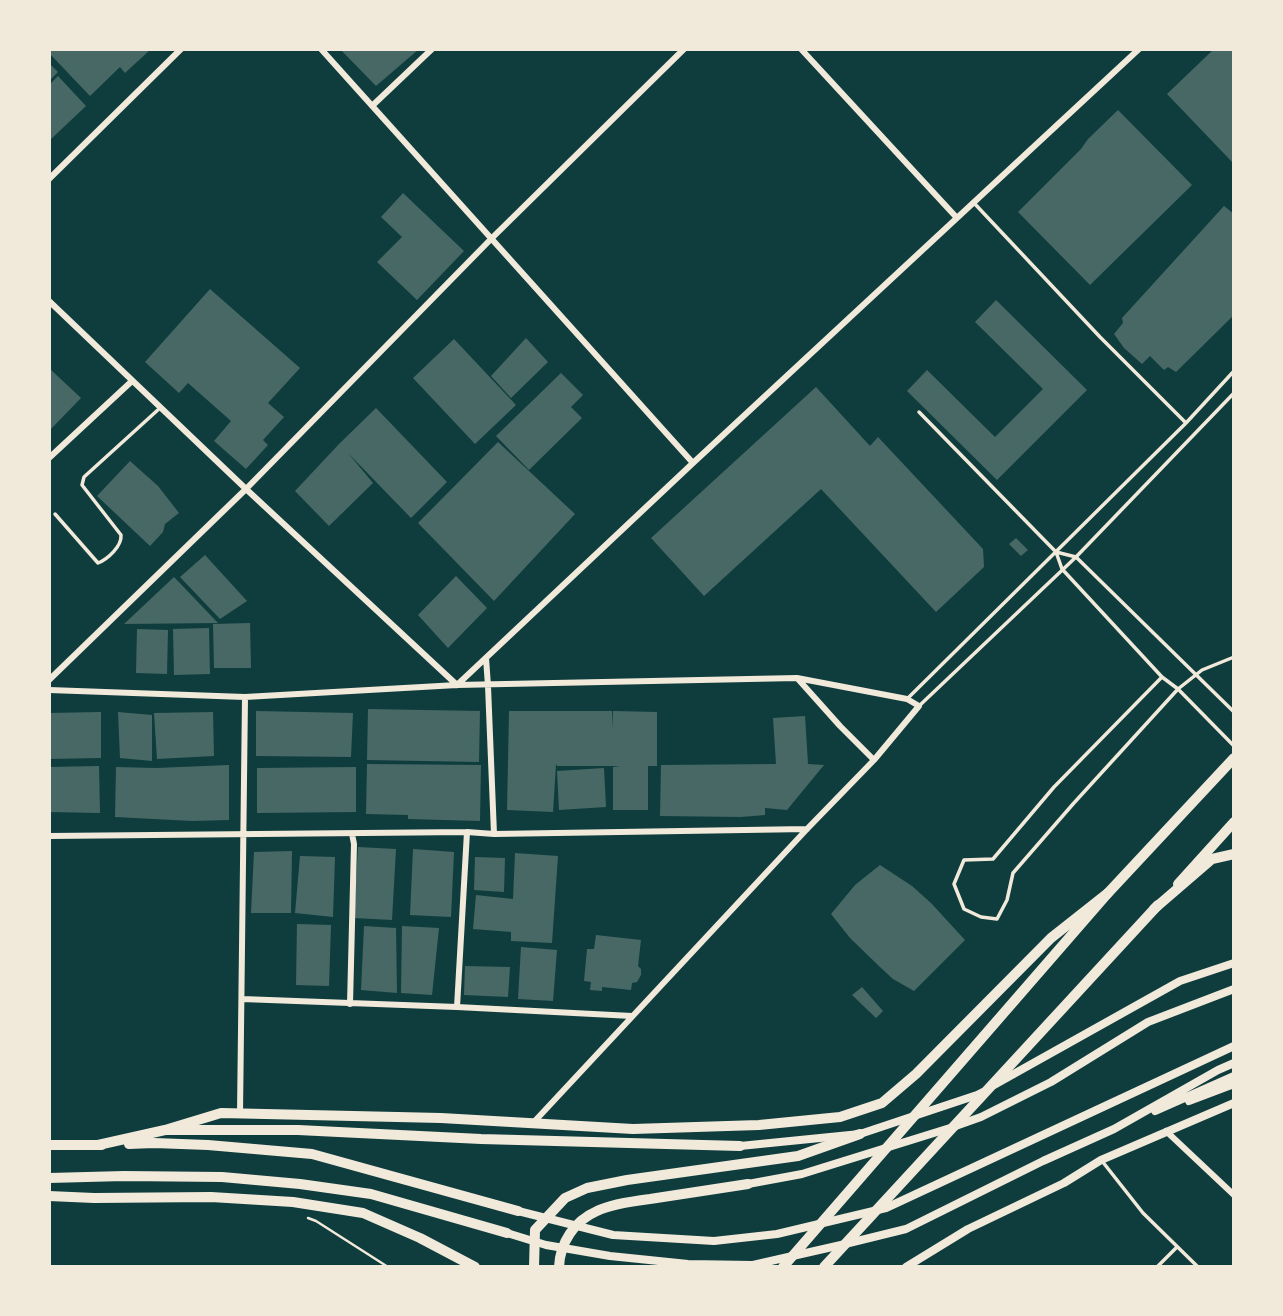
<!DOCTYPE html>
<html>
<head>
<meta charset="utf-8">
<style>
  body { margin:0 }
  #map { position:relative; width:1283px; height:1316px; overflow:hidden; background:#0f3d3e; font-family:"Roboto Condensed",sans-serif }
  canvas { display:block }
  .frame { position:absolute; inset:0; border:51px solid #f1e9da; pointer-events:none }
</style>
</head>
<body>
<div id="map">
<canvas width="1283" height="1316"></canvas>
<div class="frame"></div>
</div>
<script>
const c = document.querySelector('canvas').getContext('2d');
c.lineJoin = 'round';
function fillPath(path, color) { c.fillStyle = color; c.fill(path, 'evenodd'); }
function trace(path, color, width, dash) { c.strokeStyle = color; c.lineWidth = width; c.lineCap = dash ? 'butt' : 'round'; c.setLineDash(dash || []); c.stroke(path); }
fillPath(new Path2D(`
  M49 49H151L125 73 120 67 90 96 49 53Z
  M340 49H419L376 86Z
  M1214 49H1234V164L1167 94Z
  M49 63 58 72 49 81Z
  M58 76 86 106 49 141V85Z
  M1118 110 1192 185 1090 285 1018 212 1081 149 1088 139Z
  M403 193 464 251 417 300 377 262 402 237 381 217Z
  M1224 206 1234 214V315L1176 372 1168 367 1164 370 1150 356 1142 364 1124 348 1114 334 1123 323 1122 318Z
  M210 289 300 368 268 403 284 417 263 440 268 445 246 469 214 441 231 421 188 383 179 393 145 362Z
  M996 300 1087 390 997 480 907 391 927 370 995 437 1043 389 975 322Z
  M526 338 548 362 511 398 491 376Z
  M454 339 516 405 475 444 413 378Z
  M49 368 81 398 49 431Z
  M561 373 583 395 571 407 582 418 529 470 496 436Z
  M816 387 870 446 878 437 983 549 984 567 936 612 821 489 704 596 651 538Z
  M376 408 447 482 411 518 348 453 373 483 329 526 295 491 339 444Z
  M498 442 575 514 494 601 418 523Z
  M130 461 158 486 179 513 165 524 163 532 150 546 97 496Z
  M1016 538 1028 550 1021 556 1009 544Z
  M205 555 247 601 220 619 180 577Z
  M456 576 487 608 448 648 418 615Z
  M174 577 218 623 124 624Z
  M250 623 251 668H214L213 624Z
  M209 628 210 674 174 675 173 629Z
  M137 629 168 630 167 674 136 673Z
  M368 709 480 711 479 762 367 760Z
  M256 711 353 713 351 757 256 756Z
  M509 711H612V729L613 711 657 712V766H648V810H613V767L621 766H557L556 764 553 812 507 810Z
  M101 712V758L49 759V713Z
  M118 712 152 715V761L120 758Z
  M213 712 214 756 157 759 154 713Z
  M805 716 808 764 824 765 787 810 765 808V815L741 817 660 816 661 765 776 764 773 718Z
  M367 764 481 765 480 821 408 819V815L366 814Z
  M229 765V820L192 821 115 817 116 767 156 768Z
  M99 766 100 813 49 812V767Z
  M356 767V812L257 813V768Z
  M604 768 606 807 559 810 557 771Z
  M358 847 396 849 392 920 354 918Z
  M413 849 454 852 451 917 410 915Z
  M292 851 291 913H251L254 852Z
  M515 853 558 856 552 943 511 941V932L473 929 476 895 513 899Z
  M300 856 335 857 333 917 295 913Z
  M475 857 505 858 504 892 474 890Z
  M880 865 912 886 931 903 965 940 914 991 893 979 880 967 850 938 831 914 855 885Z
  M297 924 331 925 329 986 296 985Z
  M364 926 396 928 397 993 361 990Z
  M402 926 439 928 432 995 401 993Z
  M596 935 641 940 638 966 641 969V975L637 982 632 983 631 990 602 987V991L590 990 591 982 584 981 587 949H594Z
  M521 947 557 950 553 1001 518 999Z
  M465 966 510 967 508 997 464 995Z
  M862 987 883 1011 876 1018 852 995Z`), '#486865');
trace(new Path2D(`
  M308 1218 316 1221 388 1267`), '#f1e9da', 2.5);
trace(new Path2D(`
  M974 203 1100 337 1186 423
  M919 412 1056 552 1062 569 1162 677 1178 689 1234 746
  M55 514 98 563C108 559 122 546 121 535L82 485 84 477 160 408
  M1056 552 1076 557 1234 712
  M1162 677 1054 787 993 859 964 860 954 884 964 909 981 917 997 919 1007 900 1013 873 1073 804 1178 689 1202 670 1234 657
  M907 699 1186 423 1234 371
  M919 706 1076 557 1234 393
  M1102 1161 1143 1213 1198 1267
  M1157 1267 1177 1247`), '#f1e9da', 3.5);
trace(new Path2D(`
  M321 49 693 463
  M801 49 957 218
  M372 106 432 49
  M49 179 181 49
  M49 301 246 489 457 685 693 463 1139 49
  M49 458 132 381
  M486 658 488 686 494 834
  M798 679 840 726 874 760
  M49 680 246 489 491 239 684 49
  M49 690 245 697 457 685 797 678 907 699 919 706 874 760 807 829 533 1123
  M49 836 467 832 494 834 807 829
  M242 999 457 1007 632 1016
  M350 1004 354 844 352 834
  M457 1007 467 832
  M240 1113 245 697
  M1166 1131 1234 1195`), '#f1e9da', 6);
trace(new Path2D(`
  M994 1085 1180 981 1234 963
  M1189 1101 1234 1084
  M1155 1111 1234 1076
  M740 1146 860 1134 977 1095 983 1092
  M748 1184 802 1174 950 1128 981 1117 1051 1082 1148 1022 1234 989
  M518 1211 613 1235 714 1241 777 1234 886 1208 1234 1046
  M507 1233 546 1245 610 1256 688 1264 753 1265 841 1245 906 1229 1043 1161 1114 1129 1218 1070 1234 1063
  M906 1267 968 1229 1064 1183 1101 1160 1234 1103`), '#f1e9da', 8);
trace(new Path2D(`
  M1178 884 1234 822
  M783 1267 1108 893 1234 758
  M824 1267 1158 905`), '#f1e9da', 10);
trace(new Path2D(`
  M1154 909 1212 859 1234 854
  M165 1130 221 1113 441 1118 633 1129 759 1125 840 1117 882 1103 916 1074 1051 938 1108 893
  M129 1144 154 1143 208 1145 312 1154 518 1211
  M49 1145H102
  M98 1145 165 1130H298L481 1139 740 1146
  M49 1178 124 1176 222 1177 300 1184 371 1194 507 1233
  M49 1196 94 1198 211 1197 293 1202 363 1213 420 1238 475 1267
  M534 1267 535 1230 565 1198 587 1188 627 1180 798 1156 860 1134
  M559 1267C560 1243 574 1221 597 1211 611 1204 634 1201 650 1199 683 1194 716 1189 748 1184`), '#f1e9da', 10);
</script>
</body>
</html>
